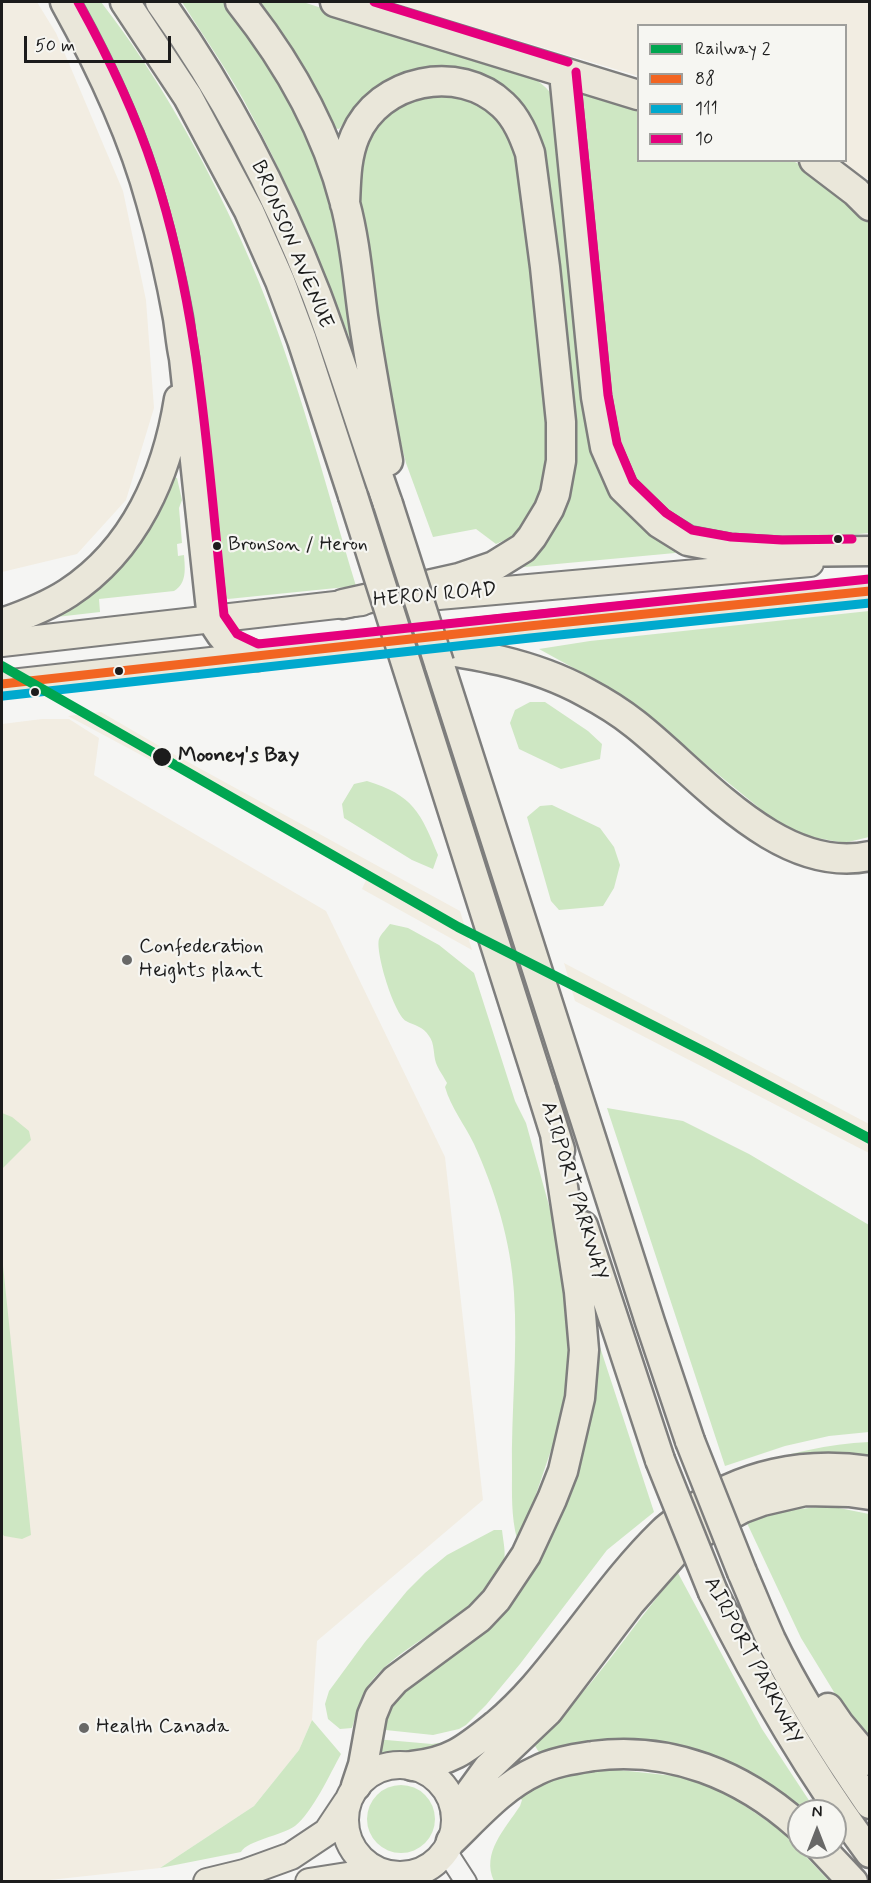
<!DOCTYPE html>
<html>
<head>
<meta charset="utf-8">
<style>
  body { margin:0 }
  #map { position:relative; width:871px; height:1883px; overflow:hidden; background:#f5f5f3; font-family:Mynerve,sans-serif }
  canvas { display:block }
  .frame { position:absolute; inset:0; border:3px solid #1c1c1c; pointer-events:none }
  .legend { position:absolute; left:637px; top:24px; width:210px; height:138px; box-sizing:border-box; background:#f6f6f2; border:2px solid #9f9f9c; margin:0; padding:8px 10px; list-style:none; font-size:18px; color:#1c1c1c }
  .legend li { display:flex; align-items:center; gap:12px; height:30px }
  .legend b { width:30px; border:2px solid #9f9f9c }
  .north { position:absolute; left:787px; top:1799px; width:60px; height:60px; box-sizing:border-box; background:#f6f6f2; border:2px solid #9f9f9c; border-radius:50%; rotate:0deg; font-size:16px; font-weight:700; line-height:24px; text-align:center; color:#1c1c1c }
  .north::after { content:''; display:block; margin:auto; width:21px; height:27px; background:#686867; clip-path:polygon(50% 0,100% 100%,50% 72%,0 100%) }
  .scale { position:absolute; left:24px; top:36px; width:147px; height:27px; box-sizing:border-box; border:3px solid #1c1c1c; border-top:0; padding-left:8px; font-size:18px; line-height:21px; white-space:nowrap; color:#1c1c1c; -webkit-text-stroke:4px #f6f6f2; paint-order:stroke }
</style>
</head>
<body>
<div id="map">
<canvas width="871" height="1883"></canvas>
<div class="frame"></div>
<ul class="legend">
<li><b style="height:8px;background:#00a651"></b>Railway 2</li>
<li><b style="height:8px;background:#f26522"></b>88</li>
<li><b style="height:8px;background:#00a9ce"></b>111</li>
<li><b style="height:8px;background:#e5007d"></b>10</li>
</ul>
<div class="north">N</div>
<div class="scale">50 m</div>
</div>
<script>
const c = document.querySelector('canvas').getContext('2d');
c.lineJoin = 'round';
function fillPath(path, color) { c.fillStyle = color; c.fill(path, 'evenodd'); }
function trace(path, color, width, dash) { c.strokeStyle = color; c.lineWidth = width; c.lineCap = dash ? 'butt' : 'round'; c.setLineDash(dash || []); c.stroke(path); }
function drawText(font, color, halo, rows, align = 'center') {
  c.font = font + ' Mynerve,sans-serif'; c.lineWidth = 4.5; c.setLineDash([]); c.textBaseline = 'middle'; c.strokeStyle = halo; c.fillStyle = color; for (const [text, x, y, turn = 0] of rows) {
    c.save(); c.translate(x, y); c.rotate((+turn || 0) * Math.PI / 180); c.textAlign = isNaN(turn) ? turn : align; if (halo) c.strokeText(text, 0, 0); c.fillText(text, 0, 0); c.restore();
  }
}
fillPath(new Path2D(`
  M2 2H37L56 33 123 191 146 300 154 408 126 500 77 554 2 572Z
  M391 2H869V180L838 161 846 160V26H638V76Z
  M101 712 168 751 460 911 472 950 362 889 366 880 172 769 171 771 68 716Z
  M42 719H69L99 738 94 775 326 911 445 1157 483 1500 317 1641 312 1720 299 1750 254 1806 160 1868 31 1882 2 1881V724Z
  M564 963 869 1124V1153L575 1001Z`), '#f2ede2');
fillPath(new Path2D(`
  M75 2H101C157 74 203 157 241 240 291 350 321 470 356 586L228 599 221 594 194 357Z
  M182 2H228L291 94 330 193 358 341 351 342C320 259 286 177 243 99 224 65 202 34 182 2Z
  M251 2H303L522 73C538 80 548 86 556 102L589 417 676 548 675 553 514 568 563 504 514 102 389 82 362 100 339 129 334 128Z
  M436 91 478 102 505 125 525 174 551 451 547 492 515 539 512 537 496 544 476 529 433 537 406 463 393 413 357 206 361 147 368 131 400 102Z
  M573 91 638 109V160L793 161 815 172 869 219V533L784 541 733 542 726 534 701 529 666 511 628 474 609 416Z
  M172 476 177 478 182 500 179 508 182 543 177 544 178 556 184 555C185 569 187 583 174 591L99 599 100 612 39 619Z
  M869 611V837L844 843 802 835 774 820 639 710 579 671 539 649 590 641Z
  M530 702H545L588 731 602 744 600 759 561 769 519 749 510 723 515 710Z
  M367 781C413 795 421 813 438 855L433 869 412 860 344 818 342 804 354 784Z
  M552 805 600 828 614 847 620 865 614 888 603 906 559 910 551 901 527 817 540 806Z
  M390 924 408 928 439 945 474 973 515 1101 526 1123 555 1227 566 1288 572 1350 564 1412 532 1506 517 1539C511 1516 512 1494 512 1471 511 1412 518 1352 514 1293 511 1241 495 1190 474 1144 465 1125 451 1108 445 1087L447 1083C444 1077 438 1069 436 1063 433 1054 435 1044 429 1036 423 1026 415 1026 406 1021 394 1014 375 952 379 939 381 934 387 928 390 924Z
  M607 1108 683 1121 749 1154 869 1225V1432L829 1436 785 1446 725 1466Z
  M2 1113 12 1117 29 1131 31 1140 2 1169Z
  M2 1256 31 1535 22 1539 4 1536 2 1533Z
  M599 1344 654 1512 607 1550 520 1664 486 1705 466 1725 459 1729 433 1735 376 1729 383 1707 506 1606 592 1346Z
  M869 1442V1456C830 1453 789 1461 750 1466 789 1453 828 1444 869 1442Z
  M829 1506 869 1514V1744L859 1733 801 1638 746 1521 779 1511Z
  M494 1530H502C503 1540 506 1552 504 1562 503 1570 497 1576 492 1582 461 1624 409 1639 374 1678 362 1691 357 1712 352 1728L340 1729 328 1719 325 1704 329 1691 365 1642 407 1591 425 1573 447 1555Z
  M678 1573 762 1729 816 1811H799L741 1770 543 1759 532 1741C592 1695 628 1628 678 1573Z
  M312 1720 341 1754C330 1774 312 1813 295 1826 281 1836 248 1840 241 1852L160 1868 254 1806 299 1750Z
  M375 1739 432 1744 457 1740 417 1757H377Z
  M578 1767 581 1773 610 1769 684 1777 708 1785 730 1796 782 1831 829 1881H494C481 1853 505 1829 520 1806L522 1800 516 1794Z
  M367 1819a34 34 0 1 1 68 0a34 34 0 1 1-68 0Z`), '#cee7c3');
const minor = new Path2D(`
  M446 1851 466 1882
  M393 1875 401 1882`);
const major = new Path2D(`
  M416 598 810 563
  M2 643 362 602
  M2 684 529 626 870 591
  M345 1820a55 55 0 1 1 110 0a55 55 0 1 1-110 0Z
  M207 1882 244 1873 291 1856 327 1832 347 1802
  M309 1882 379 1871`);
const highway = new Path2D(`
  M65 2C100 65 132 132 151 202 162 240 171 279 178 318 180 331 181 345 184 358L212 619C224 643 232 648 257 656
  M125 2 188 97 249 211 280 281 302 340 353 496
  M160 2C224 91 276 191 316 294 342 363 363 434 388 504
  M240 2C287 61 326 129 345 203 355 240 358 279 363 316 370 365 379 412 388 461
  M335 2 638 95
  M564 73 596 397 605 447 623 488 659 523 688 541 730 549 782 552 870 551
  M814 160 856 192 870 206
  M343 604 459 578 494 566 523 548 532 537 549 509 555 494 561 461V422L545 267 530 153C524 136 517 118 503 105 459 63 379 79 355 136 346 157 346 181 345 204
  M2 623C25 615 48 606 68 593 135 549 167 475 179 399
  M392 642C458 652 525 659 585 692 602 701 620 712 635 724 699 774 779 876 870 856
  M439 663 650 1322 690 1441
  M541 1089 560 1150
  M583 1226 660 1460
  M742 1572C752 1595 761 1618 771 1640 799 1698 834 1752 870 1804
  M713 1592C758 1683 809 1771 870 1853
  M828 1708 839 1724 870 1761
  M412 1766C451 1762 466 1749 496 1725 528 1698 549 1670 575 1637 603 1601 630 1564 663 1532 670 1525 680 1519 688 1513 741 1474 805 1461 870 1471
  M356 1786 363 1765 372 1715 379 1698 395 1680 479 1618 496 1600 526 1555 552 1499 563 1471 580 1398 584 1350 579 1292 555 1134
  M456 1812 488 1768 548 1711 630 1603 675 1552 717 1522 743 1508 762 1501 805 1491 849 1492 870 1495
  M451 1841C477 1816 503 1786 536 1771 553 1762 574 1759 593 1756 671 1746 742 1775 799 1826
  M820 1847 853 1882`);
trace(minor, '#7e7e7d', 24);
trace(major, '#7e7e7d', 30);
trace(highway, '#7e7e7d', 33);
trace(minor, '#f5f5f3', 20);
trace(major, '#eae7da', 26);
trace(highway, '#eae7da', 28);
const highwayBridge = new Path2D(`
  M353 496 541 1089
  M388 504 439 663
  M690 1441 742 1572
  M660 1460 713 1592`);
trace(highwayBridge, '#7e7e7d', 33, []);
trace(highwayBridge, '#eae7da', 28);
trace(new Path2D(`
  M2 684 529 626 870 591`), '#f26522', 9);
trace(new Path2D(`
  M3 696 530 638 870 603`), '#00a9ce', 9);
trace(new Path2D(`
  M78 2C108 56 135 112 154 171 201 315 208 467 224 615L237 634 258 644 869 579
  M374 2 568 62
  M576 72 608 395 617 443 633 481 666 513 692 530 731 537 782 540 852 539`), '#e5007d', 9);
trace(new Path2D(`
  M2 666 458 927 707 1053 870 1139`), '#00a651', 10);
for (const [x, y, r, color] of [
  [838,539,5,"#1c1c1c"],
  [217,546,5,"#1c1c1c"],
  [119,671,5,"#1c1c1c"],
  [35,692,5,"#1c1c1c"],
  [162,757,10,"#1c1c1c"],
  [127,960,6,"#686867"],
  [84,1728,6,"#686867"]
]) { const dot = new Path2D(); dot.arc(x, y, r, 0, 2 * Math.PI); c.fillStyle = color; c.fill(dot); trace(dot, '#f6f6f2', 2); }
drawText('20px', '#1c1c1c', '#f6f6f2', [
  ["Bronson / Heron",228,546]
], 'left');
drawText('21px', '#1c1c1c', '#f6f6f2', [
  ["BRONSON AVENUE",291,245,67],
  ["HERON ROAD",435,596,-5],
  ["AIRPORT PARKWAY",573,1191,73],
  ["AIRPORT PARKWAY",752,1661,62]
]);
drawText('bold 21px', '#1c1c1c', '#f6f6f2', [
  ["Mooney's Bay",178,757]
], 'left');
drawText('21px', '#1c1c1c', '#f6f6f2', [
  ["Confederation",139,948],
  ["Heights plant",139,972],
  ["Health Canada",96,1728]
], 'left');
</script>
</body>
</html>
